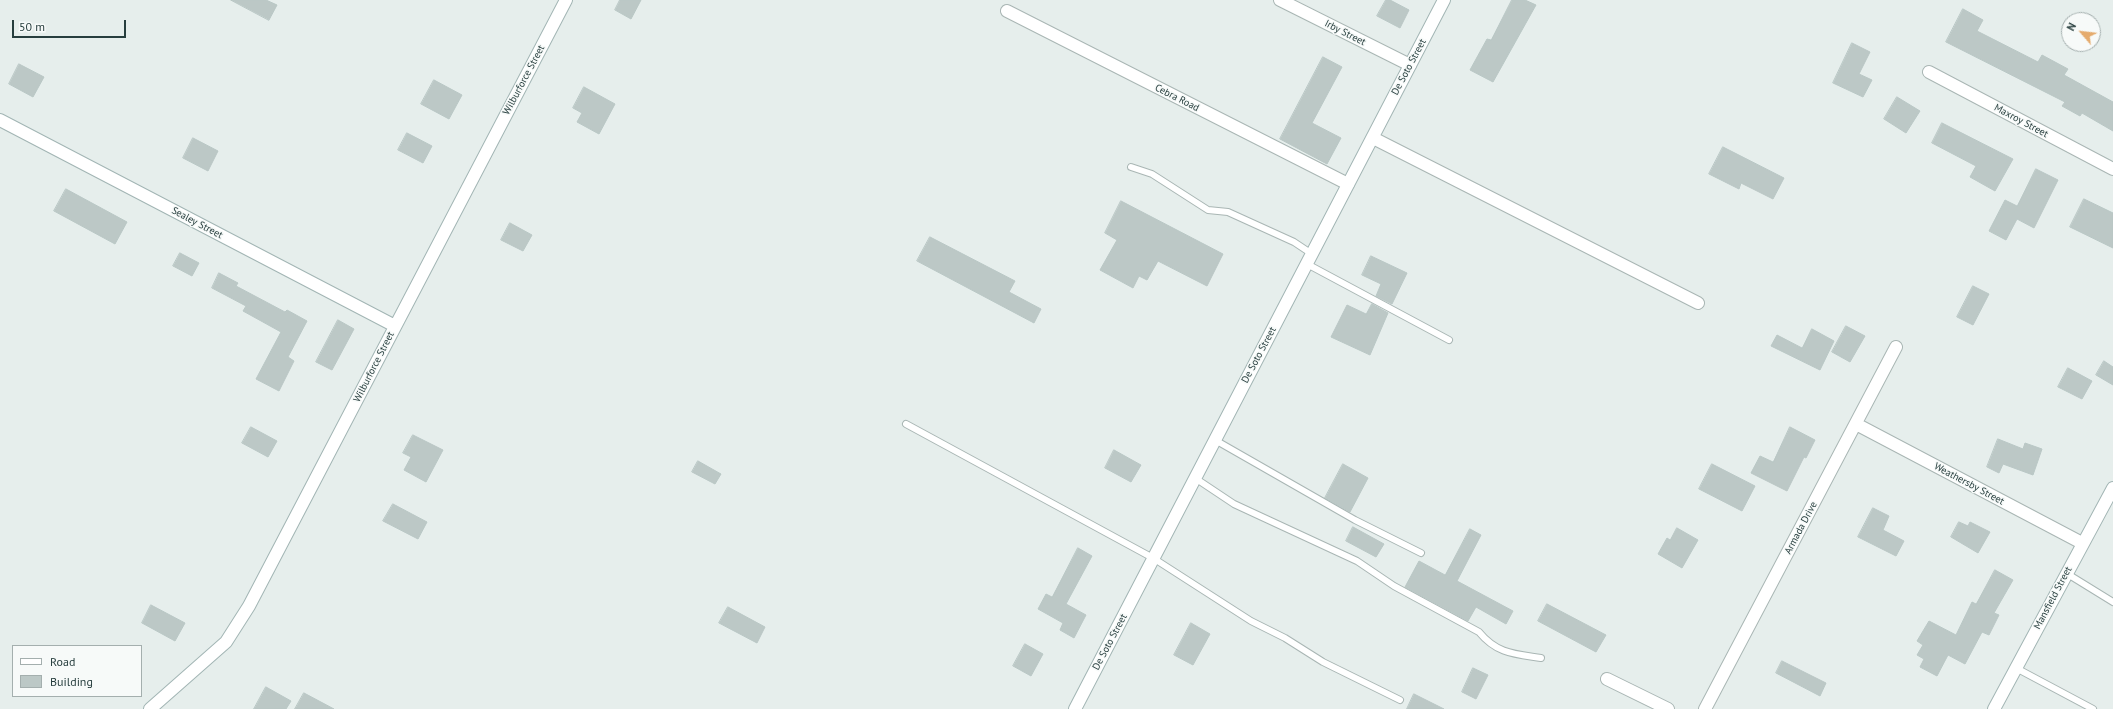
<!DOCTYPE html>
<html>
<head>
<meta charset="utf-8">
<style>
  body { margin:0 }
  #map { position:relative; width:2113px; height:709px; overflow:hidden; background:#e6eeec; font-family:"PT Sans",sans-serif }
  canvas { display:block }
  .legend { position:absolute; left:12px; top:645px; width:130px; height:52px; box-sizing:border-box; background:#f7faf9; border:1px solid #a4afae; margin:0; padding:5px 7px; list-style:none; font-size:12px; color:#273e3e }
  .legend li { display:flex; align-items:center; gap:8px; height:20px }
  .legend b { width:20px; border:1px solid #a4afae }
  .north { position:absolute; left:2061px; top:12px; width:40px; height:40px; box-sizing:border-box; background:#f7faf9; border:1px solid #a4afae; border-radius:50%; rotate:298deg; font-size:11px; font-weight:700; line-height:16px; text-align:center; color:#273e3e }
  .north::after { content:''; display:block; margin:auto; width:14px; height:18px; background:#e5ab6d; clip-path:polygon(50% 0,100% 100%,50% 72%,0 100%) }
  .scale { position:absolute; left:12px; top:20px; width:114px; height:18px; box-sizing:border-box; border:2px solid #273e3e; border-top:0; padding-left:5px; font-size:12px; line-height:14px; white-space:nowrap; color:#273e3e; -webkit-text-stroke:3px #f7faf9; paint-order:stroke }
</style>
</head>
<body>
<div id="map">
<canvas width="2113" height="709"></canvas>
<ul class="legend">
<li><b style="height:5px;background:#fff"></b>Road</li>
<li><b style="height:11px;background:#bcc8c6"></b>Building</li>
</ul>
<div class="north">N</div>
<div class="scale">50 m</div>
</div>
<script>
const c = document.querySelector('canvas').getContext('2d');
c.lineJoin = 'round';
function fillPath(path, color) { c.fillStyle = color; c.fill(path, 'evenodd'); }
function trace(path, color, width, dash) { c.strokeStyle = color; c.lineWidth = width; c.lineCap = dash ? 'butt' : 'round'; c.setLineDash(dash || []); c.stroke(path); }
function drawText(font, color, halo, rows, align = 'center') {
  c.font = font + ' "PT Sans",sans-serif'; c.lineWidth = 3; c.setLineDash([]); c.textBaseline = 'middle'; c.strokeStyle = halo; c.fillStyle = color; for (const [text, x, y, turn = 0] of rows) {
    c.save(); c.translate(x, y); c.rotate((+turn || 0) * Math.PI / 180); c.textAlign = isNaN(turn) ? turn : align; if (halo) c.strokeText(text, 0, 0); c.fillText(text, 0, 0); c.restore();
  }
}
const building = new Path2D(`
  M231 0H266L277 5 269 20Z
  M620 0H641L631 19 615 10Z
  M1386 0H1390L1409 10 1400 28 1377 16Z
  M1512 0H1525L1536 5 1493 82 1470 70 1487 39 1491 40Z
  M1963 9 1983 20 1977 31 2038 62 2042 55 2068 69 2064 75 2113 102V131L2082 113 2080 116 2062 106 2065 102 1946 42Z
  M1852 43 1870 52 1859 74 1872 80 1863 97 1833 83Z
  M1323 57 1342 67 1312 123 1341 138 1327 164 1280 139Z
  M19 64 44 77 33 97 9 84Z
  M434 80 462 95 449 119 421 104Z
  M584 87 615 104 599 134 577 122 582 113 573 108Z
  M1897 97 1920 111 1906 133 1884 119Z
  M1942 123 2013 159 1995 191 1970 177 1976 166 1932 143Z
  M407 133 432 146 423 163 398 150Z
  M193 138 218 151 208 171 183 158Z
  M1723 147 1784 178 1773 199 1741 183 1739 189 1709 174Z
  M2036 169 2058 180 2034 228 2017 219 2006 240 1989 231 2005 200 2017 206Z
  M66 189 127 222 115 244 54 211Z
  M2084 199 2113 213V248L2070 227Z
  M1121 201 1223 254 1207 286 1158 261 1147 280 1139 276 1133 288 1100 270 1117 240 1105 233Z
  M510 223 532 235 523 251 501 240Z
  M930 237 1015 281 1009 292 1041 309 1034 323 917 261Z
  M180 253 199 263 192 276 173 266Z
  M1371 256 1407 273 1392 304 1376 296 1381 284 1362 275Z
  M219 273 238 283 236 286 285 312 287 310 307 321 288 357 294 361 279 391 256 379 281 332 243 311 246 306 212 288Z
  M1973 286 1989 294 1973 325 1957 317Z
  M1372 304 1388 313 1370 355 1331 337 1347 305 1366 314Z
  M338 320 354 329 332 370 316 362Z
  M1846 326 1865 336 1850 362 1832 352Z
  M1812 329 1834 341 1820 370 1771 346 1777 335 1802 348Z
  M2104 361 2113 367V385L2096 375Z
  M2068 368 2092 381 2082 399 2058 387Z
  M251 427 277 441 268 457 242 443Z
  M1790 427 1815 440 1806 458 1804 457 1787 491 1751 473 1760 456 1773 462Z
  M413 435 443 450 426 482 404 470 411 457 403 453Z
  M1998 439 2023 449 2025 443 2042 449 2033 475 2003 464 1999 473 1987 467Z
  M1114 450 1141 465 1131 482 1105 468Z
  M698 461 721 474 715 484 692 472Z
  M1343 464 1368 478 1350 512 1325 498Z
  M1712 464 1755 486 1742 511 1699 489Z
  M393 504 427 522 418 539 383 521Z
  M1873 508 1889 516 1883 530 1904 541 1896 556 1858 537Z
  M1959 522 1968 526 1970 522 1990 532 1978 553 1951 537Z
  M1353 527 1384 544 1376 557 1346 541Z
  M1677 528 1698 540 1682 568 1658 554 1667 538 1670 540Z
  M1470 529 1481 535 1457 581 1513 611 1506 624 1476 607 1468 621 1405 587 1419 561 1445 575Z
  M1078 548 1092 556 1066 604 1086 615 1074 638 1060 630 1063 623 1038 609 1046 594 1052 597Z
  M1995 570 2013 580 1994 613 1999 615 1989 635 1982 632 1965 664 1948 655 1937 676 1920 667 1924 659 1917 655 1923 645 1917 641 1929 621 1956 635 1972 602 1976 604Z
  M1547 604 1606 635 1596 652 1538 621Z
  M151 605 185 623 175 641 142 623Z
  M728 607 765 627 757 643 719 623Z
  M1191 623 1210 634 1193 665 1174 655Z
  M1025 644 1043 654 1031 676 1013 666Z
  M1782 661 1826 683 1820 696 1776 673Z
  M1473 668 1488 675 1476 699 1462 692Z
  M266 687 291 701 286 709H254Z
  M304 693 334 709H295Z
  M1414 694 1444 709H1407Z`);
fillPath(building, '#bcc8c6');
trace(building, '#b9c7c5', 1);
const lane = new Path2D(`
  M1131 167 1152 174 1208 210 1228 212 1294 242 1312 254
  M1307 264 1449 340
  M906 424 1153 558 1251 621 1285 638 1323 662 1400 700
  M1215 440 1355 520 1421 553
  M1195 478 1234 504 1357 561 1394 586 1479 632C1497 654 1515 654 1541 658
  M2066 573 2113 602
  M2016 668 2093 709`);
const street = new Path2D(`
  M1280 0 1410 65
  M1007 11 1348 184
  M1929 72 2113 169
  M1373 138 1698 303
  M1856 424 2082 543
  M1607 679 1668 709
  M1705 709 1896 347`);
const secondary = new Path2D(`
  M0 120 395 326
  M150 709 226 642 249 606 566 0
  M1075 709 1444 0
  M1994 709 2113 488`);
trace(lane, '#a9b6b4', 8);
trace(street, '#a9b6b4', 14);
trace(secondary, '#a2b5b4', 14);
trace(lane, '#fff', 6);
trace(street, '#fff', 12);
trace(secondary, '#fff', 12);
drawText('10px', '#273e3e', '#f7faf9', [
  ["Irby Street",1345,33,27],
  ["De Soto Street",1409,67,-62],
  ["Wilburforce Street",524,80,-62],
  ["Cebra Road",1177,98,27],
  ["Maxroy Street",2021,121,28],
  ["Sealey Street",197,223,28],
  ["De Soto Street",1259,355,-62],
  ["Wilburforce Street",374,367,-63],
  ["Weathersby Street",1969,484,28],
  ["Armada Drive",1801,528,-62],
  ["Mansfield Street",2053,598,-62],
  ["De Soto Street",1110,642,-62]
]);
</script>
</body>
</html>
